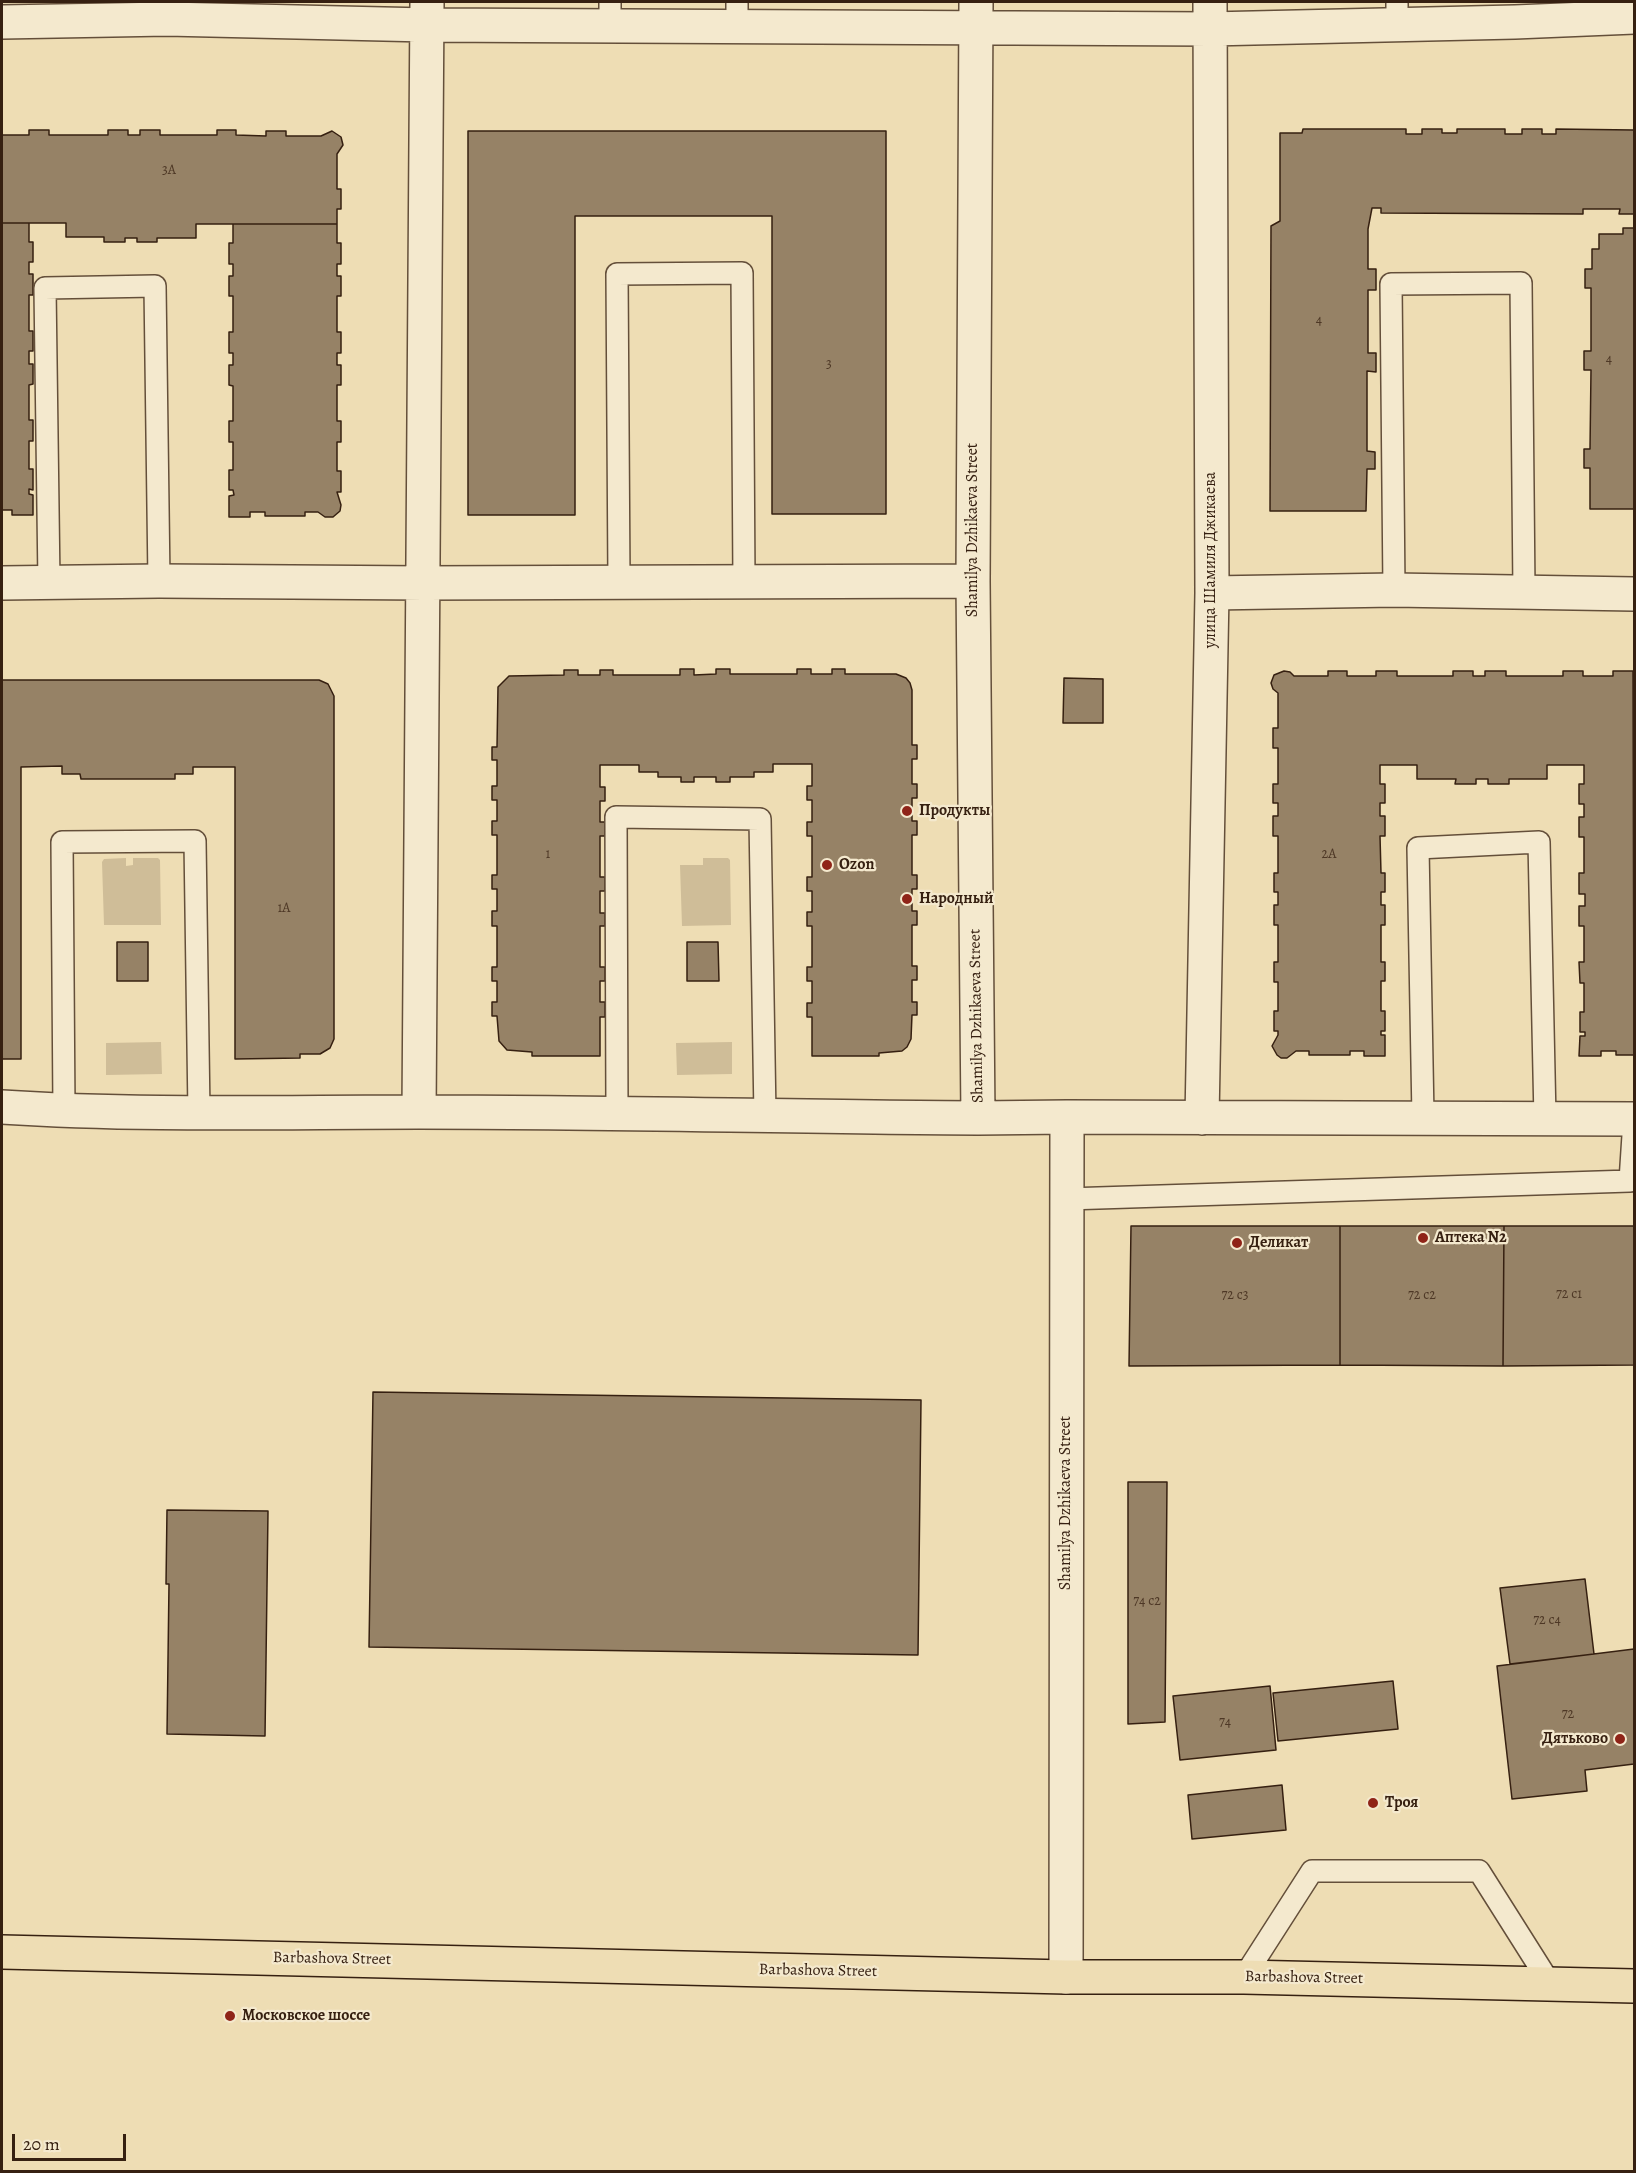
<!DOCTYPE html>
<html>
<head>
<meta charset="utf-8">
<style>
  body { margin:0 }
  #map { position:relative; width:1636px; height:2173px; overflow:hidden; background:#eeddb4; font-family:Alegreya,serif }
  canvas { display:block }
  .frame { position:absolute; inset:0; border:3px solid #362011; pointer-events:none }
  .scale { position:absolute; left:12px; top:2134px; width:114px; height:27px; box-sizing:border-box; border:3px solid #362011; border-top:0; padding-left:8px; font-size:18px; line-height:21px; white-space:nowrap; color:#362011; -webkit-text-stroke:4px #f4e9ce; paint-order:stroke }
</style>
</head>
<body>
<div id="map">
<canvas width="1636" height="2173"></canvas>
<div class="frame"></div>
<div class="scale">20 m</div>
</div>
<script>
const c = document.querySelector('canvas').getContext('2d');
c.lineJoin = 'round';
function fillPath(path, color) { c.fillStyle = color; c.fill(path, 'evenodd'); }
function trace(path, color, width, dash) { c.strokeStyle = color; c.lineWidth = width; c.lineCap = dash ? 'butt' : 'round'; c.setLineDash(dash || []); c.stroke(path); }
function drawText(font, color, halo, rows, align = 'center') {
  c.font = font + ' Alegreya,serif'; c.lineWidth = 4.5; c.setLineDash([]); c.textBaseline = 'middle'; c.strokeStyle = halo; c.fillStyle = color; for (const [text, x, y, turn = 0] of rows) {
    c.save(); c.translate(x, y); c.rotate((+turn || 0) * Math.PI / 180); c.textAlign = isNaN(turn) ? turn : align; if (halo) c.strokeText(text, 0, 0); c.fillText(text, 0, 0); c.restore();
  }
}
fillPath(new Path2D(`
  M126 858V866L133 865V858H158L160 860 161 925H104L102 862 104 859Z
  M703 858H728L730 860 731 925 682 926 680 865H703Z
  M161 1042 162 1074 106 1075V1043Z
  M732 1042V1074L677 1075 676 1043Z`), '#cfbd98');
const building = new Path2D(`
  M1303 129H1406V134H1422V129H1442V133H1457V129H1505V134H1522V129H1542V134H1556V129L1634 130V214H1619L1620 209H1583V214L1381 213V208H1372L1368 229V269H1376V290H1368V353H1376V372L1367 371V451L1375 452V469H1367L1366 511H1270L1271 226 1280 221V133H1302Z
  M29 130H49V135H108V130H128V135H140V130H160V135H217V130H236V135L266 136V131H286V136H321L332 131 341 137 343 145 337 154V189H341V209H337V224H196V238H157V242H137V238H125V242H104V237H66V223H2V135H29Z
  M468 131H886V514H772V216H575V515H468Z
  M2 223H29V242H33V262H29V274H33V295H29V331H33V351H29V364H33V384L29 385V420H33V441H29V469H33V490L29 489V494L33 495V515H12V510H2Z
  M233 224H337V243H341V264H337V276H341V296H337V332H341V353H337V365H341V385H337V421H341V442H337V471H341V492H337L341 505 340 511 333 517H325L318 512H305V516H265V512H250V517H229V496L234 495 233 490H229V470H233V442H229V421H233V386L229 385V365H233V353H229V332H233V296H229V276H233V264H229V243H233Z
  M1623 228H1634V509H1590V468H1584V449H1590L1591 370H1584V351H1591V288H1585V269H1592V249H1599V234H1623Z
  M680 669H694V675L716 674V669H730V674H797V669H811V674H832V669H845V674H896L906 678 910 683 912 690V745H917V759H912V784H917V798H912V821H917V835H912V875H917V889H912V911H917V925H912V966H917V980H912V1002H917V1015H912L911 1039 907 1047 902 1051 879 1053V1056H812V1017H807V1003H812V981H807V967H812V926H807V912H812V891H807V877H812V836H807V822H812V800H807V786H812V764H773V772H754V777H730V782H716V777H694V782H681V777H658V772H639V765H600V787H605V801H600V822H605V836H600V877H605V891H600V913H605V926H600V967H605V981H600V1002H605V1017H600V1056H532V1052L507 1050 499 1041 497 1016H492V1002H497V981H492V967H497V926H492V911H497V889H492V875H497V835H492V821H497V800H492V786H497V760H492V747H497L498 687 509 676 564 675V670H578V675H600V670H613V675H680Z
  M1284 671 1290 672 1294 676H1328V671H1347V676H1376V671H1397V676H1453V671H1473V676H1485V671H1506V676H1563V671H1583V676H1613V671H1633L1634 1055H1616V1051H1601V1056H1579L1580 1036H1585V1032H1580V1012H1584V983H1580L1579 962H1584V926H1579V906H1585V894H1579V873H1584V837H1579V817H1584V804H1579V784H1584V765H1547V779H1509V784H1488V779H1476V784H1455L1456 779H1417V765H1380V784H1385V803H1380V816H1385V836H1380L1381 873H1385V892H1381V905H1385V925H1381V962H1385V981H1381V1011H1385V1031H1381V1035H1385V1056H1364V1051H1350V1055H1309V1051H1296L1287 1058H1281L1277 1055 1272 1046 1278 1035V1031H1274V1011H1278V982H1274V962H1278V925H1274V905H1278V892H1274V873H1278V836H1273V816H1278V803H1273V784H1278V748H1273V728H1278V693L1273 689 1271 683 1274 675Z
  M1064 678 1103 679V723H1063Z
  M2 680H319L328 684 334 696V1039L330 1048 320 1054H300V1058L235 1059V767H193V774H175V779H81L80 774H62V766L21 767V1059H2Z
  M117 942H148V981H117Z
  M687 942H718L719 981H687Z
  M1131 1226H1340V1365L1129 1366Z
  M1340 1226H1504L1503 1366 1340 1365Z
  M1504 1226H1634V1365L1503 1366Z
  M373 1392 921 1400 918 1655 369 1647Z
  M1128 1482H1167L1165 1722 1128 1724Z
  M167 1510 268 1511 265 1736 167 1734 169 1584H166Z
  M1585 1579 1594 1654 1510 1664 1500 1588Z
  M1634 1649V1764L1585 1770 1587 1791 1512 1799 1497 1666Z
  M1393 1681 1398 1729 1278 1741 1273 1693Z
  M1270 1686 1276 1750 1180 1760 1173 1696Z
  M1282 1785 1286 1830 1192 1839 1188 1795Z`);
fillPath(building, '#968266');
trace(building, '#362011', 1.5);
const service = new Path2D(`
  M610 2V26
  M737 2V27
  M1397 2V23
  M619 582 617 274 742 273 744 583
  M49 583 45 288 155 286 159 581
  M1394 590 1391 284 1521 283 1524 592
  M64 1111 62 842 195 841 199 1113
  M617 1113 616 817 760 819 765 1116
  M1423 1117 1418 848 1539 842 1545 1119
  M1067 1199 1630 1181 1634 1120
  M1244 1977 1312 1871H1479L1551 1985`);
const minor = new Path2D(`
  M976 2 973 581 978 1118 1067 1117 1066 1977
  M2 22 167 19 427 25 1210 29 1515 22 1634 17
  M2 583 159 581 424 583 973 581
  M1212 593 1394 590 1634 594
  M2 1107C140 1116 280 1112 419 1112 605 1112 792 1117 978 1118
  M419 1112 427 2
  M1067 1117 1634 1119
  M1202 1118 1212 593 1210 2`);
const primary = new Path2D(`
  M2 1952 1066 1977H1244L1634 1986`);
trace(service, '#644f3a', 24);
trace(minor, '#644f3a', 36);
trace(primary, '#362011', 36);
trace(service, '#f4e9ce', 21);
trace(minor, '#f4e9ce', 33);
trace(primary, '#eeddb4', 33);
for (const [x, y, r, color] of [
  [907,811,6,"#8f2418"],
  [827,865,6,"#8f2418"],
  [907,899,6,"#8f2418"],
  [1423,1238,6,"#8f2418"],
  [1237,1243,6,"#8f2418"],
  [1620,1739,6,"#8f2418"],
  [1373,1803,6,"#8f2418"],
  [230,2016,6,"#8f2418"]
]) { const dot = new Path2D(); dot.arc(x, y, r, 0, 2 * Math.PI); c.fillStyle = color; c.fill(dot); trace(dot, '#f4e9ce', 2); }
drawText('14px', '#4e3826', null, [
  ["3А",169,171],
  ["4",1319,321],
  ["4",1609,360],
  ["3",829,365],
  ["1",548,855],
  ["2А",1329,855],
  ["1А",284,909],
  ["72 с1",1569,1295],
  ["72 с3",1235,1296],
  ["72 с2",1422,1296],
  ["74 с2",1147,1602],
  ["72 с4",1547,1621],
  ["72",1568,1715],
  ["74",1225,1723]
]);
drawText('16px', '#362011', '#f4e9ce', [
  ["Shamilya Dzhikaeva Street",973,530,-90],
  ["улица Шамиля Джикаева",1211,560,-90],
  ["Shamilya Dzhikaeva Street",977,1016,-91],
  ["Shamilya Dzhikaeva Street",1066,1503,-90],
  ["Barbashova Street",332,1959,1],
  ["Barbashova Street",818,1971,1],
  ["Barbashova Street",1304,1978,1]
]);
drawText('bold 16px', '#362011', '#f4e9ce', [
  ["Продукты",919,811],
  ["Ozon",839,865],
  ["Народный",919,899],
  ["Аптека N2",1435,1238],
  ["Деликат",1249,1243],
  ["Дятьково",1608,1739,"right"],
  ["Троя",1385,1803],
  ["Московское шоссе",242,2016]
], 'left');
</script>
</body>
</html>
